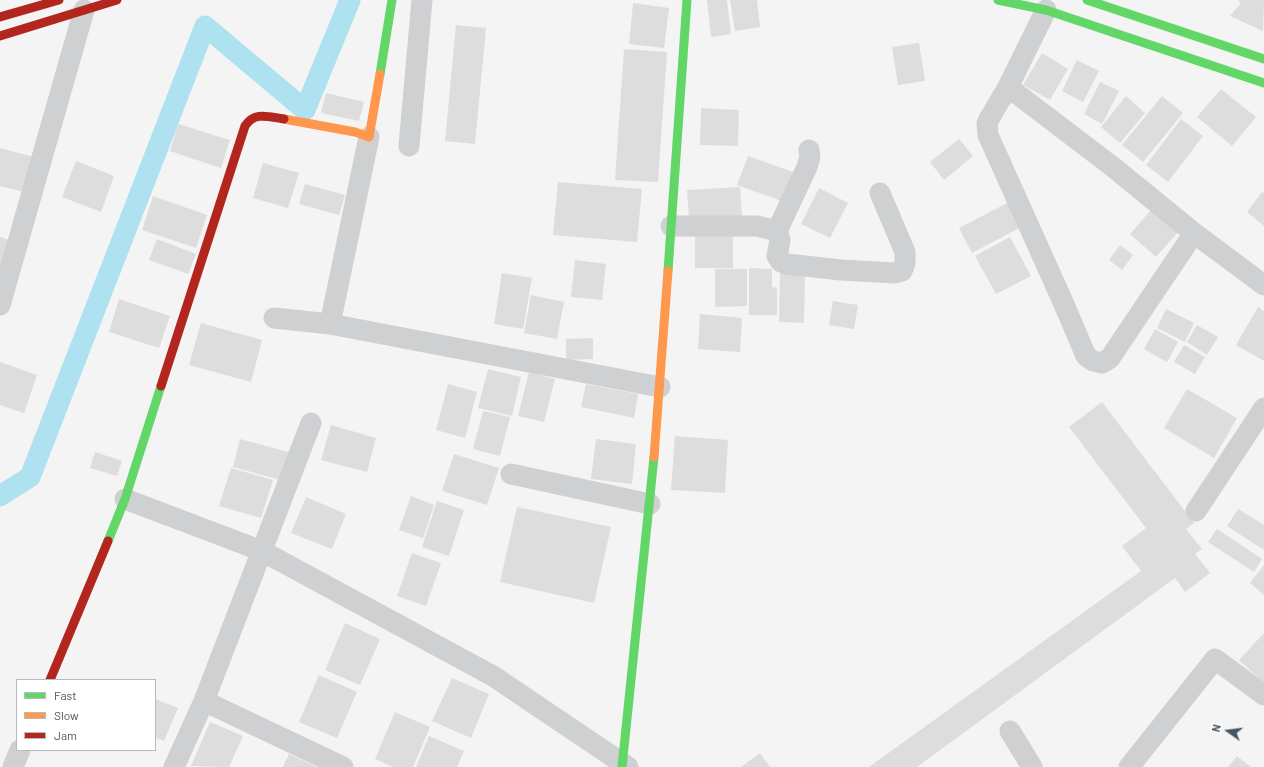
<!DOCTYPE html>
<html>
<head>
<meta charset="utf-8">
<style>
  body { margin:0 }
  #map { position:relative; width:1264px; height:767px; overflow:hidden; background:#f4f4f4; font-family:Barlow,sans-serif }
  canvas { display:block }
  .legend { position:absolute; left:16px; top:679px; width:140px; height:72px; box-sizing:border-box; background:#fff; border:1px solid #b7bbc0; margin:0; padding:5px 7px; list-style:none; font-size:12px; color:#4a5661 }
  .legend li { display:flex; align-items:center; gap:8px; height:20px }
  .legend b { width:20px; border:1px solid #b7bbc0 }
  .north { position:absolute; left:1208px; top:711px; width:40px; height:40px; -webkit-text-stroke:3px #fff; paint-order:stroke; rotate:284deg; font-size:11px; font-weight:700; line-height:16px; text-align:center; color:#4a5661 }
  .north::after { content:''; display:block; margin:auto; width:14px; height:18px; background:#4a5661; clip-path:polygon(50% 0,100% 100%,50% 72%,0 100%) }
</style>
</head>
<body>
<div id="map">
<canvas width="1264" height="767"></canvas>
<ul class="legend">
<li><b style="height:5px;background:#63d668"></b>Fast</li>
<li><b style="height:5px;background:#ff974d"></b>Slow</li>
<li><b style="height:5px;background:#b3261e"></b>Jam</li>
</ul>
<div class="north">N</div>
</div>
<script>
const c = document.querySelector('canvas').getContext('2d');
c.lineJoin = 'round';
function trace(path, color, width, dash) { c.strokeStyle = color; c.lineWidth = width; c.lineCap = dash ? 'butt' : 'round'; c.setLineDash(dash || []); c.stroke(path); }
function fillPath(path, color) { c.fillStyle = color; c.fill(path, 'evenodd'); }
trace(new Path2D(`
  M0 496 30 477 205 26 305 110 350 0`), '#aee2f0', 21);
fillPath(new Path2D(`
  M707 0H727L731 34 711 37Z
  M730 0H757L760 27 735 31Z
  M1238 0H1264L1263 31 1230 16 1241 3Z
  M633 3 669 8 664 48 629 44Z
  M456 25 486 28 475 144 445 141Z
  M919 43 925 81 898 85 892 47Z
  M624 49 667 52 658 182 615 180Z
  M1042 53 1068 69 1050 100 1023 85Z
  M1077 60 1099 71 1083 102 1062 91Z
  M1100 82 1119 91 1102 124 1084 114Z
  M1221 89 1256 117 1232 146 1197 117Z
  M326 93 364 102 359 121 321 113Z
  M1126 96 1145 113 1120 143 1101 127Z
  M1162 96 1183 113 1143 162 1122 145Z
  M701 108 739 110 738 146 700 145Z
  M1181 119 1203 136 1168 182 1146 165Z
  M178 124 230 140 221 168 170 151Z
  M959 139 973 156 944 180 930 162Z
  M0 148 37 158 28 193 0 186Z
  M748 156 793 172 782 201 737 185Z
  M76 161 114 176 101 212 62 197Z
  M263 163 299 173 288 208 253 198Z
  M558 182 642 189 637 242 553 235Z
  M305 184 345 195 339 215 299 204Z
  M740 187 742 217 689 219 687 190Z
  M819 188 848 203 830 238 801 224Z
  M1262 192 1264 193V226L1247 212Z
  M153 196 207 215 196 248 142 230Z
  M1015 199 1027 224 972 253 959 228Z
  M1152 209 1178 232 1156 257 1130 234Z
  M695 232H733V268H695Z
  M0 237 9 240 0 268Z
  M1010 237 1031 276 996 294 975 256Z
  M157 239 196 254 188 274 149 260Z
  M1120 245 1133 255 1122 270 1109 260Z
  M575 260 606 264 602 300 571 297Z
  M749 268 772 269V287L777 288V315H749Z
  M715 269H747V306L715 307Z
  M780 272 805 273 804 323 779 322Z
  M502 273 532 278 523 329 494 324Z
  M531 295 564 302 557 339 524 333Z
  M119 299 170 316 159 348 109 332Z
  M833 301 858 305 854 329 829 325Z
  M1258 307 1264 311V361L1236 345Z
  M1166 309 1194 323 1185 342 1157 328Z
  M700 314 742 318 740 352 698 349Z
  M201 323 262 340 251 382 189 365Z
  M1197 325 1218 337 1207 355 1187 342Z
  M1155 329 1178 342 1167 362 1144 349Z
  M593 338V359L566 360V339Z
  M1184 345 1205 357 1195 374 1174 362Z
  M0 362 37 375 24 413 0 405Z
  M488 369 521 377 512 416 478 408Z
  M529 372 555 379 544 422 518 416Z
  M448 384 477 392 465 438 436 430Z
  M586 384 638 394 634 418 581 407Z
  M1187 389 1237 418 1214 458 1164 428Z
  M1102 402 1194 523 1186 529 1202 549 1195 554 1210 573 1185 592 1175 578 917 767H869L1141 571 1122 546 1146 528 1069 427Z
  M483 411 510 417 500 456 473 449Z
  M331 425 376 438 367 472 321 460Z
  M675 436 728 440 725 493 671 490Z
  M240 439 292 453 284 481 233 467Z
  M596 439 636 444 632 484 591 479Z
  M95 452 122 461 117 476 90 468Z
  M454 454 499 468 487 505 442 491Z
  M231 468 273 480 261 518 219 506Z
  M411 496 434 505 423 538 399 530Z
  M306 497 346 514 332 549 291 533Z
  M437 501 464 510 449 556 422 547Z
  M517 507 611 527 594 603 500 582Z
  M1238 509 1264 525V550L1227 526Z
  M1217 529 1262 559 1254 572 1208 542Z
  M412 553 441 563 426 606 397 596Z
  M1264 565V595L1250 583Z
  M345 623 380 639 360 685 325 670Z
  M1264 633V683L1239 660Z
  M319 675 357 692 337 738 299 722Z
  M452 678 489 694 471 738 432 721Z
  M155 699 178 708 164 741 155 737Z
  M395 712 430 727 413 767H393L375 759Z
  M210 722 243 736 229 767 191 766Z
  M429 736 464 751 457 767H416Z
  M760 753 770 767H741Z
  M289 754 317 767H283Z
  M1237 756 1251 767H1228Z`), '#ddddde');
trace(new Path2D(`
  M1046 10 1008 87 989 119 987 124 988 135 1063 302 1086 356 1093 361 1102 363 1110 358 1194 233 1264 285
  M1008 87 1113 167 1194 233
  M409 146 422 0
  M671 226H757L777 231 780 240 777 256 781 262 787 264 841 270 895 273 902 271 905 263V252L880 193
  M777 231 807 167 810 157 809 150
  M0 305 84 10
  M274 318 330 324 660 387
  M330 324 369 137
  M511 474 650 504
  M125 499 262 551 493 676 628 767
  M1196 511 1264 408
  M204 701 343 767
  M1010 731 1032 767
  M13 767 20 750
  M174 767 204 701 311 423
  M1129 767 1215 659 1264 695`), '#ced0d2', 21);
trace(new Path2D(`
  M998 0 1046 10 1264 83
  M1087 0 1264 59
  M380 74 392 0
  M668 271 687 0
  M108 541 125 499 161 386
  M622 767 654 457`), '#63d668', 9);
trace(new Path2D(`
  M284 119 355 132 369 137 380 74
  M654 457 668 271`), '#ff974d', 9);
trace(new Path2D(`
  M0 17 59 0
  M0 36 117 0
  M161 386 245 126C255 111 268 117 284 119
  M50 680 108 541`), '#b3261e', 9);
</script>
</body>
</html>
